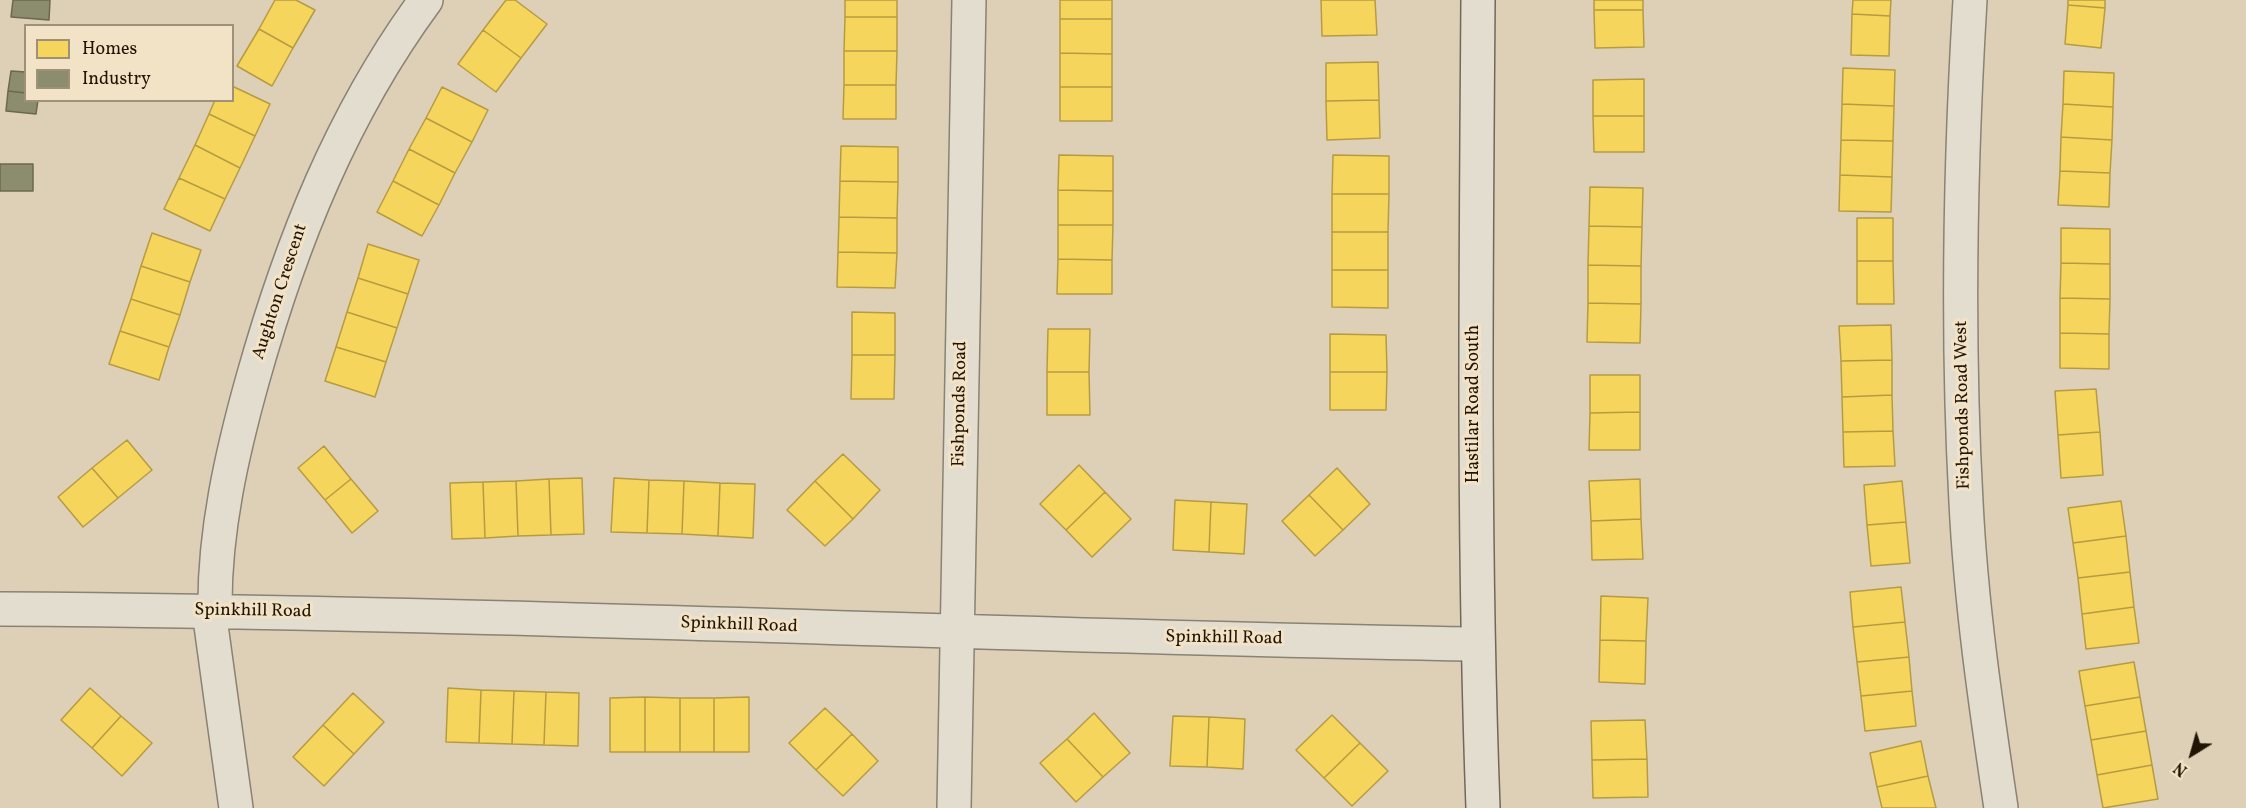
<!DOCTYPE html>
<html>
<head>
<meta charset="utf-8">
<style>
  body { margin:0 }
  #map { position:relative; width:2246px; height:808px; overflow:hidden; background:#ddd0b7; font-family:Vollkorn,serif }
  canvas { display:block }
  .legend { position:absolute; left:24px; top:24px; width:210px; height:78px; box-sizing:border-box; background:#f3e3c6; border:2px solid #9f9078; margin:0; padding:8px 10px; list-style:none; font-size:18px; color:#211404 }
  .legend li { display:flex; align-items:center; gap:12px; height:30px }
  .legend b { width:30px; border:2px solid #9f9078 }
  .north { position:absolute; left:2162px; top:724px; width:60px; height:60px; -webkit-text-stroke:4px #f3e3c6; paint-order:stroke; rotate:217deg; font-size:16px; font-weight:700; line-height:24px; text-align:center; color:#211404 }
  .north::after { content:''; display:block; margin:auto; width:21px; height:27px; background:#211404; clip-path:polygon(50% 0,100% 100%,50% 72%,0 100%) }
</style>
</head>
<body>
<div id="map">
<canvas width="2246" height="808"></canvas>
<ul class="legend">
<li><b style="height:16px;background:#f6d55c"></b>Homes</li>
<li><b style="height:16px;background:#8c8c6e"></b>Industry</li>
</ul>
<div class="north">N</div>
</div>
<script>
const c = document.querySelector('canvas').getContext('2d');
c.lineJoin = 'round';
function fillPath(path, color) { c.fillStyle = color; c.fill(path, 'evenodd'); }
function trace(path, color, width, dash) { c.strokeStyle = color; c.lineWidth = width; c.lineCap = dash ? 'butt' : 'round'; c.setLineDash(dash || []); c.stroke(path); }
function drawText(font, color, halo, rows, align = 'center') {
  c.font = font + ' Vollkorn,serif'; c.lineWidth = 6; c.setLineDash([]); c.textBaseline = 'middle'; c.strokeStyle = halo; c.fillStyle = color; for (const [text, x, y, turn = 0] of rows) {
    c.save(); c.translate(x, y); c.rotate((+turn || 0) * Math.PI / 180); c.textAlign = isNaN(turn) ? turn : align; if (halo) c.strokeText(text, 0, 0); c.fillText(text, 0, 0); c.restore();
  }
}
const homes = new Path2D(`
  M275 0H296L315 10 293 48 259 29Z
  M506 0H515L547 24 521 58 483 30Z
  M845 0H897V17H845Z
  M1060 0H1112V19H1060Z
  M1321 0H1375L1377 35 1322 36Z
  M1594 0H1643V10H1594Z
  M1853 0H1891L1890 16 1852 14Z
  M2068 0H2105V8L2068 5Z
  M2068 5 2105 8 2101 48 2065 44Z
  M1594 10H1643L1644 47 1595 48Z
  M1852 14 1890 16 1889 56 1851 55Z
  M845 17H897V51H844Z
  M1060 19H1112V54L1060 53Z
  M259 29 293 48 272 86 237 66Z
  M483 30 521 58 496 92 458 64Z
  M844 51H897L896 85H844Z
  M1060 53 1112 54V87H1060Z
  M1378 62 1379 100 1326 101V63Z
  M1843 68 1895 70 1894 106 1842 104Z
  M2064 71 2114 73 2113 107 2063 104Z
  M1644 79V116H1593V80Z
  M844 85H896V119H843Z
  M232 86 270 104 255 136 209 114 215 100H232Z
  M442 87 488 110 472 142 426 118Z
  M1060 87H1112V121H1060Z
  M1379 100 1380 138 1327 140 1326 101Z
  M1842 104 1894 106 1893 141 1841 140Z
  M2063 104 2113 107 2112 140 2061 137Z
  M209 114 255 136 240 168 195 145Z
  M1593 116H1644V152H1594Z
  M426 118 472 142 455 173 409 149Z
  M2061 137 2112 140 2110 173 2060 171Z
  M1841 140 1893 141 1892 177 1840 175Z
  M195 145 240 168 225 199 179 178Z
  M841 146 898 147V182L840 181Z
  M409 149 455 173 439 205 393 181Z
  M1059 155 1113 156V191L1058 190Z
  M1333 155 1389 156V194H1332Z
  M2060 171 2110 173 2109 207 2058 205Z
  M1840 175 1892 177 1891 212 1839 211Z
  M179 178 225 199 210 231 164 209Z
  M393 181 439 205 422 236 377 212Z
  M840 181 898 182 897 218 839 217Z
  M1590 187 1643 188 1642 227 1589 226Z
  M1058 190 1113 191V225H1058Z
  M1332 194H1389L1388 232H1332Z
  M839 217 897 218V253L838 252Z
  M1857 218H1893V261H1857Z
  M1058 225H1113L1112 260 1058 259Z
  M1589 226 1642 227 1641 266 1588 265Z
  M2061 228 2110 229V264L2061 263Z
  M1332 232H1388V270H1332Z
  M152 233 201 250 190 282 141 266Z
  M368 244 419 260 408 294 358 278Z
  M838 252 897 253 895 288 837 287Z
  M1058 259 1112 260V294H1057Z
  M1857 261H1893L1894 304H1857Z
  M2061 263 2110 264V299L2060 298Z
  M1588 265 1641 266V304L1588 303Z
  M141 266 190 282 180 315 131 299Z
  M1332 270H1388V308L1332 307Z
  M358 278 408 294 397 328 347 312Z
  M2060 298 2110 299 2109 334 2060 333Z
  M131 299 180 315 169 347 120 331Z
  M1588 303 1641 304 1640 343 1587 342Z
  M347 312 397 328 386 362 336 347Z
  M852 312 895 313V355H852Z
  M1891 325 1892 360 1841 361 1839 326Z
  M1048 329H1090L1089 372H1047Z
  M120 331 169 347 159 380 109 364Z
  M2060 333 2109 334V369L2060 368Z
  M1330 334 1386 335 1387 372H1330Z
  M336 347 386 362 375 397 325 381Z
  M852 355H895L894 399H851Z
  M1892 360V395L1842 397 1841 361Z
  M1047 372H1089L1090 415H1047Z
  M1330 372H1387L1386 410H1330Z
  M1590 375H1640V412L1590 413Z
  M2096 389 2100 432 2058 435 2055 391Z
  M1892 395 1893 431 1843 432 1842 397Z
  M1640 412V450H1589L1590 413Z
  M1893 431 1895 466 1844 467 1843 432Z
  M2100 432 2103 475 2061 478 2058 435Z
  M127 440 152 470 118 498 92 468Z
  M324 446 351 479 325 500 298 468Z
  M843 454 880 490 853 519 815 481Z
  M1079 465 1105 492 1066 530 1040 504Z
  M92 468 118 498 83 527 58 497Z
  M1337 468 1370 504 1343 530 1309 495Z
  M582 478 584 534 551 535 549 479Z
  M614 478 649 480 647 533 611 532Z
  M351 479 378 511 352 533 325 500Z
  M549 479 551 535 518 536 516 481Z
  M1640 479 1641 519 1591 521 1589 481Z
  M649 480 684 481 682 534 647 533Z
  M516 481 518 536 485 538 483 482Z
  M684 481 720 483 718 536 682 534Z
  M815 481 853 519 825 546 787 510Z
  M1902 481 1906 522 1867 525 1864 485Z
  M483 482 485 538 452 539 450 483Z
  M720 483 755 484 753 538 718 536Z
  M1105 492 1131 519 1092 557 1066 530Z
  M1309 495 1343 530 1315 556 1282 521Z
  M1175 500 1211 502 1209 552 1173 550Z
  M2121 501 2126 536 2073 543 2068 508Z
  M1211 502 1247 504 1244 554 1209 552Z
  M1641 519 1643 559 1592 560 1591 521Z
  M1906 522 1910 563 1871 566 1867 525Z
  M2126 536 2130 572 2078 578 2073 543Z
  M2130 572 2134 607 2082 614 2078 578Z
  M1901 587 1905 622 1853 627 1850 592Z
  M1601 596 1648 598 1646 641 1600 640Z
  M2134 607 2139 643 2086 649 2082 614Z
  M1905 622 1909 657 1857 662 1853 627Z
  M1600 640 1646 641 1645 684 1599 682Z
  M1909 657 1912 691 1861 696 1857 662Z
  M2134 662 2140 697 2085 706 2079 671Z
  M90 688 121 716 92 748 61 720Z
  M448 688 481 690 479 743 446 742Z
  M481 690 514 691 512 744 479 743Z
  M514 691 546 692 544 745 512 744Z
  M1912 691 1916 726 1865 731 1861 696Z
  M546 692 579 693 578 746 544 745Z
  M353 693 384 722 354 754 323 725Z
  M645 697V752H610V698Z
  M645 697 680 698V752H645Z
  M749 697V752H714V698Z
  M2140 697 2146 731 2091 740 2085 706Z
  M680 698H714V752H680Z
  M825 708 852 734 816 770 789 743Z
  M1094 713 1130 753 1103 777 1067 739Z
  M1332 715 1360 743 1324 778 1296 750Z
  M121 716 152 743 122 776 92 748Z
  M1173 716 1209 717 1207 767 1170 766Z
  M1209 717 1245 719 1243 769 1207 767Z
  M1645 720 1647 759 1592 760 1591 721Z
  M323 725 354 754 324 786 293 757Z
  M2146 731 2152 765 2097 775 2091 740Z
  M852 734 878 761 843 796 816 770Z
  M1067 739 1103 777 1076 802 1040 763Z
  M1921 741 1928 776 1877 787 1870 753Z
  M1360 743 1388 771 1352 806 1324 778Z
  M1647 759 1648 797 1593 798 1592 760Z
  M2152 765 2158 799 2103 808 2097 775Z
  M1928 776 1936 808H1882L1877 787Z`);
fillPath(homes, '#f6d55c');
trace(homes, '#b69b42', 1.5);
const industry = new Path2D(`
  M13 0H50L49 20 11 17Z
  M11 71 26 72V93L8 91Z
  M8 91 26 93V100H38L36 114 6 111Z
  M0 164H33V191H0Z`);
fillPath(industry, '#8c8c6e');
trace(industry, '#6c684e', 1.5);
const street = new Path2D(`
  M1970 0C1960 166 1957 337 1966 502 1971 605 1986 707 2001 808
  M0 609C492 612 985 636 1477 644
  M215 610C214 532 232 453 253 378 291 243 342 114 426 0
  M209 611 236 808
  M954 808 969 0`);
const secondary = new Path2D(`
  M1478 0C1476 270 1473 539 1483 808`);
trace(street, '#8a8272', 36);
trace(secondary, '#71685a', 36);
trace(street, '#e3ddd0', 33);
trace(secondary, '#e3ddd0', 33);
drawText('18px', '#211404', '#f3e3c6', [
  ["Aughton Crescent",281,292,-72],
  ["Fishponds Road",961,404,-89],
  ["Hastilar Road South",1475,404,-90],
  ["Fishponds Road West",1964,405,-91],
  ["Spinkhill Road",253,612,1],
  ["Spinkhill Road",739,626,2],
  ["Spinkhill Road",1224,639,1]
]);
</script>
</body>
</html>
